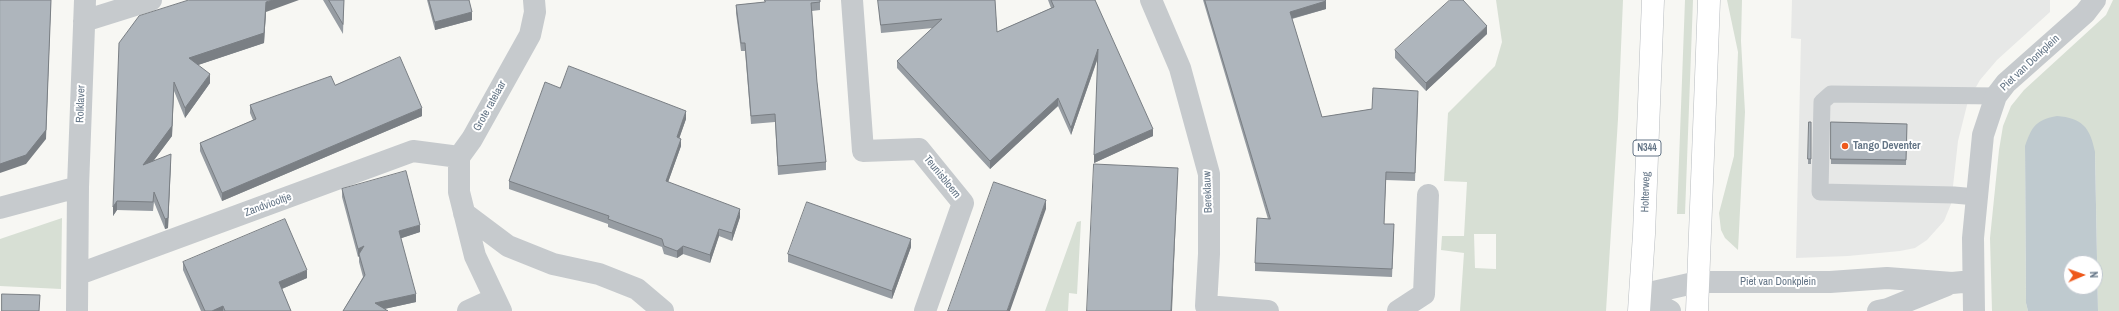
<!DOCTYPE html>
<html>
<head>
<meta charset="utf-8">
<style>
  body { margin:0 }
  #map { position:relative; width:2119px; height:311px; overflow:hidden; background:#f7f7f3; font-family:"Archivo Narrow",sans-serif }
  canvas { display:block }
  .north { position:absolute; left:2063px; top:255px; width:40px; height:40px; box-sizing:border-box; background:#fff; border:1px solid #c1c8cf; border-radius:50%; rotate:88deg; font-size:11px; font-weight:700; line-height:16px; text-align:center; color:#647586 }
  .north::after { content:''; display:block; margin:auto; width:14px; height:18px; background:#ee591c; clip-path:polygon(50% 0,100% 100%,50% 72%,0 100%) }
</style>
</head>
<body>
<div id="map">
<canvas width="2119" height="311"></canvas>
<div class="north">N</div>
</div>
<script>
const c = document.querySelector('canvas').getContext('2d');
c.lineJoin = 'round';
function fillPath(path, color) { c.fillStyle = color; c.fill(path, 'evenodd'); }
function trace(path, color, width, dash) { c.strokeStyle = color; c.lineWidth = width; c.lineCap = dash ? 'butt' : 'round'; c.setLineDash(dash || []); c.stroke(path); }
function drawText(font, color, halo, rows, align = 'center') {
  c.font = font + ' "Archivo Narrow",sans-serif'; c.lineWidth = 4; c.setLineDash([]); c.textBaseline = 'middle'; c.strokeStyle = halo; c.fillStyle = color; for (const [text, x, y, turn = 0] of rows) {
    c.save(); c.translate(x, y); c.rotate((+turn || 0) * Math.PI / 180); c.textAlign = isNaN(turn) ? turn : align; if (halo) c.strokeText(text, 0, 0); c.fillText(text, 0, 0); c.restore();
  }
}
fillPath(new Path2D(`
  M1792 0H2050V12L1997 60 1980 80 1968 101 1958 141 1951 204 1944 221 1927 240 1915 248 1900 251 1848 256 1796 258 1801 39 1791 38Z`), '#e7e8e7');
fillPath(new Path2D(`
  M1496 0H1623L1618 119 1606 311H1460L1464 253 1441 250 1442 236H1464L1467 182 1444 181 1448 113 1495 66 1502 42ZM1474 234H1496V269L1475 268Z
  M1685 0H1693L1685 214H1677Z
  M1727 0H1742L1741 41 1745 112 1738 250 1725 238 1721 230 1719 213 1734 156 1738 52Z
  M2113 0H2119V311H2098L2095 152 2025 146 2026 303 2028 311H1992L1990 238 1999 150 2003 126 2011 106 2024 90 2106 15Z
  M62 218 61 289 0 286V239Z
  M1081 221 1077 294 1069 293 1068 311H1045L1077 222Z`), '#d7dfd4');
fillPath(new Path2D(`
  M2057 116C2082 118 2090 127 2095 152L2098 311H2028L2026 303 2025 146C2032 126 2036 120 2057 116ZM2071 263H2095V287H2071Z`), '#bfcacf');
const primary = new Path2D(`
  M1639 311 1644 234 1653 0
  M1697 311 1709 0`);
trace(primary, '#b7bbbf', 23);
trace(new Path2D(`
  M1976 197 1954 195 1820 192 1822 102 1831 94 1996 96`), '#c6cacd', 17);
trace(new Path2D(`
  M852 0 863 151 919 149 963 203 925 311
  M1151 0 1180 68 1209 174V254L1206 306 1268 311
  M84 21 151 0
  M0 208 78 187
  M464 213 508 246 553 264 599 274 637 289 663 311
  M79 274 413 151 459 157
  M1640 295 1698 282H1830L1887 278 1952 283 1973 281
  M1640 295 1670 311
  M77 311 78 187 85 0
  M468 311 494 299
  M501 311 475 256 459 192V157L472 139 530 35 535 12 534 0
  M1398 311 1424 294 1428 195
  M1878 311 1888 309 1947 285
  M1974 311 1973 238 1983 135 1996 96 2006 83 2085 13 2095 0`), '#c6cacd', 22);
trace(primary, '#fff', 22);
fillPath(new Path2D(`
  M189 0 266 12 264 43 198 65 210 83 185 118 174 91 172 136 153 161 171 163 168 228 165 229 154 202 153 211 117 210 113 216V207Z
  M323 0H344L343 34Z
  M427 0H469L472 20 435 30Z
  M764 0H820V10L812 11 817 82 826 162V170L778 175 775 122 751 124 745 51H741L736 13V5L765 2Z
  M878 0H995L997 32 1051 8 1048 0H1095L1153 136 1094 163 1098 58 1071 135 1058 106 990 169 897 68V61L933 28 881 33Z
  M1203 0H1325L1326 9 1292 19 1322 117 1372 109 1418 98 1415 181 1386 180 1384 224 1394 232 1392 277 1255 271V263L1268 219Z
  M1487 34 1426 91 1395 58V50Z
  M335 85 422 116 222 201 200 151V143L253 120 250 113V105Z
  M560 88 686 119 679 138 681 146 668 182 740 217 732 241 719 236 710 263 683 254 677 258 664 254 662 247 608 227V224L509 189V181Z
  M1809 122H1811V164H1808Z
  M1831 122 1907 124 1906 165 1831 164Z
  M342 189 420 232 401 238 416 302 384 309 343 311 363 277 359 262V256L358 257 342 197Z
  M911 247 892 299 788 262V254Z
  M183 262 307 278 282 289 291 311H201L183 270Z`), '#969ca2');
fillPath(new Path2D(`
  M51 0 46 139 26 164 0 173V164Z
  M273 0H299L266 12 264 43 189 68V58L266 2Z
  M1326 1V9L1290 19V12Z
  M472 12V20L435 30V22Z
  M1487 26V34L1426 91V83Z
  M1098 49V57L1071 135V128Z
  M210 74V83L185 118V108Z
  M174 82 172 136 143 175V165Z
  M1058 98V106L990 169V161Z
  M422 108V116L222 201V193Z
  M686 111V119L677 145V137Z
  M1153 129V136L1094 163V155Z
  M681 139V146L666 188V181Z
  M171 154 168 228 165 229V219Z
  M1178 168 1172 311H1171Z
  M1046 200V209L1010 311H1007Z
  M117 201V210L113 216V207Z
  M740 209V217L732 241V233Z
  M420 225V232L399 239V231Z
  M719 229V236L710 263V255Z
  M911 239V247L892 299V291Z
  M364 246 359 254V256L358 257V249Z
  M683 246V254L677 258V251Z
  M307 270V278L279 290V282Z
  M416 294V302L375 311V303Z
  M223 306V311H212Z`), '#7a7f84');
const building = new Path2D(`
  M0 0H51L46 130 26 155 0 164Z
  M189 0H273L266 2 264 33 189 58 210 74 185 108 174 82 172 126 143 165 171 154 168 218 165 219 154 192 153 202 117 201 113 207 119 43 139 16Z
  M329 0H344L343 24Z
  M429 0H469L472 12 435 22Z
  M765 0H820V2L811 3 817 82 826 162 778 166 775 114 751 116 745 43H741L736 5 765 2Z
  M878 0H995L997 32 1054 7 1051 0H1095L1153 129 1094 155 1098 49 1071 128 1058 98 990 161 897 61 942 19 881 25Z
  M1205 0H1325L1326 1 1290 12 1322 117 1372 109 1373 88 1418 91 1415 173 1386 172 1384 224H1394L1392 269 1255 263 1257 218 1270 219Z
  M1450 0H1463L1487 26 1426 83 1395 50Z
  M400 57 422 108 222 193 200 143 256 119 250 105 331 76 335 85Z
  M569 66 686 111 677 137 681 139 666 181 740 209 732 233 719 229 710 255 683 246 677 251 664 246 662 239 608 219 609 216 509 181 545 82 560 88Z
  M1809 122H1811V159H1808Z
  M1831 122 1907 124 1906 160 1831 159Z
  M1094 164 1178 168 1171 311H1087Z
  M406 171 420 225 399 231 416 294 375 303 388 311H343L365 275 359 254 364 246 358 249 342 189Z
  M994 182 1046 200 1007 311H948Z
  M807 202 911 239 892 291 788 254Z
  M285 219 307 270 279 282 291 311H225L223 306 212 311H205L183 262Z
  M2 294 40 295 39 311H2Z`);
fillPath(building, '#aeb5bc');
trace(building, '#7a7f84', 1);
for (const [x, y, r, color] of [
  [1845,146,4,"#ee591c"]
]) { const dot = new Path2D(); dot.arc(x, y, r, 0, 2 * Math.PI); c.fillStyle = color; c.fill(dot); trace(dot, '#fff', 1.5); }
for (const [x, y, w] of [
  [1647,148,28]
]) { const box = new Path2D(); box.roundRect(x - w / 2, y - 8, w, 16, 3); c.fillStyle = '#fff'; c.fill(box); trace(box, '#647586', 1); }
drawText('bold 10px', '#647586', null, [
  ["N344",1647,148]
]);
drawText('11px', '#647586', '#fff', [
  ["Piet van Donkplein",2030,63,-43],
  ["Rolklaver",81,104,-88],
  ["Grote ratelaar",490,106,-61],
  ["Teunisbloem",942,177,51],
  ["Bereklauw",1208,192,-92],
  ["Holterweg",1646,192,-88],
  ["Zandviooltje",268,205,-20],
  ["Piet van Donkplein",1778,282]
]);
drawText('bold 11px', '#647586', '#fff', [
  ["Tango Deventer",1853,146]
], 'left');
</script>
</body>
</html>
